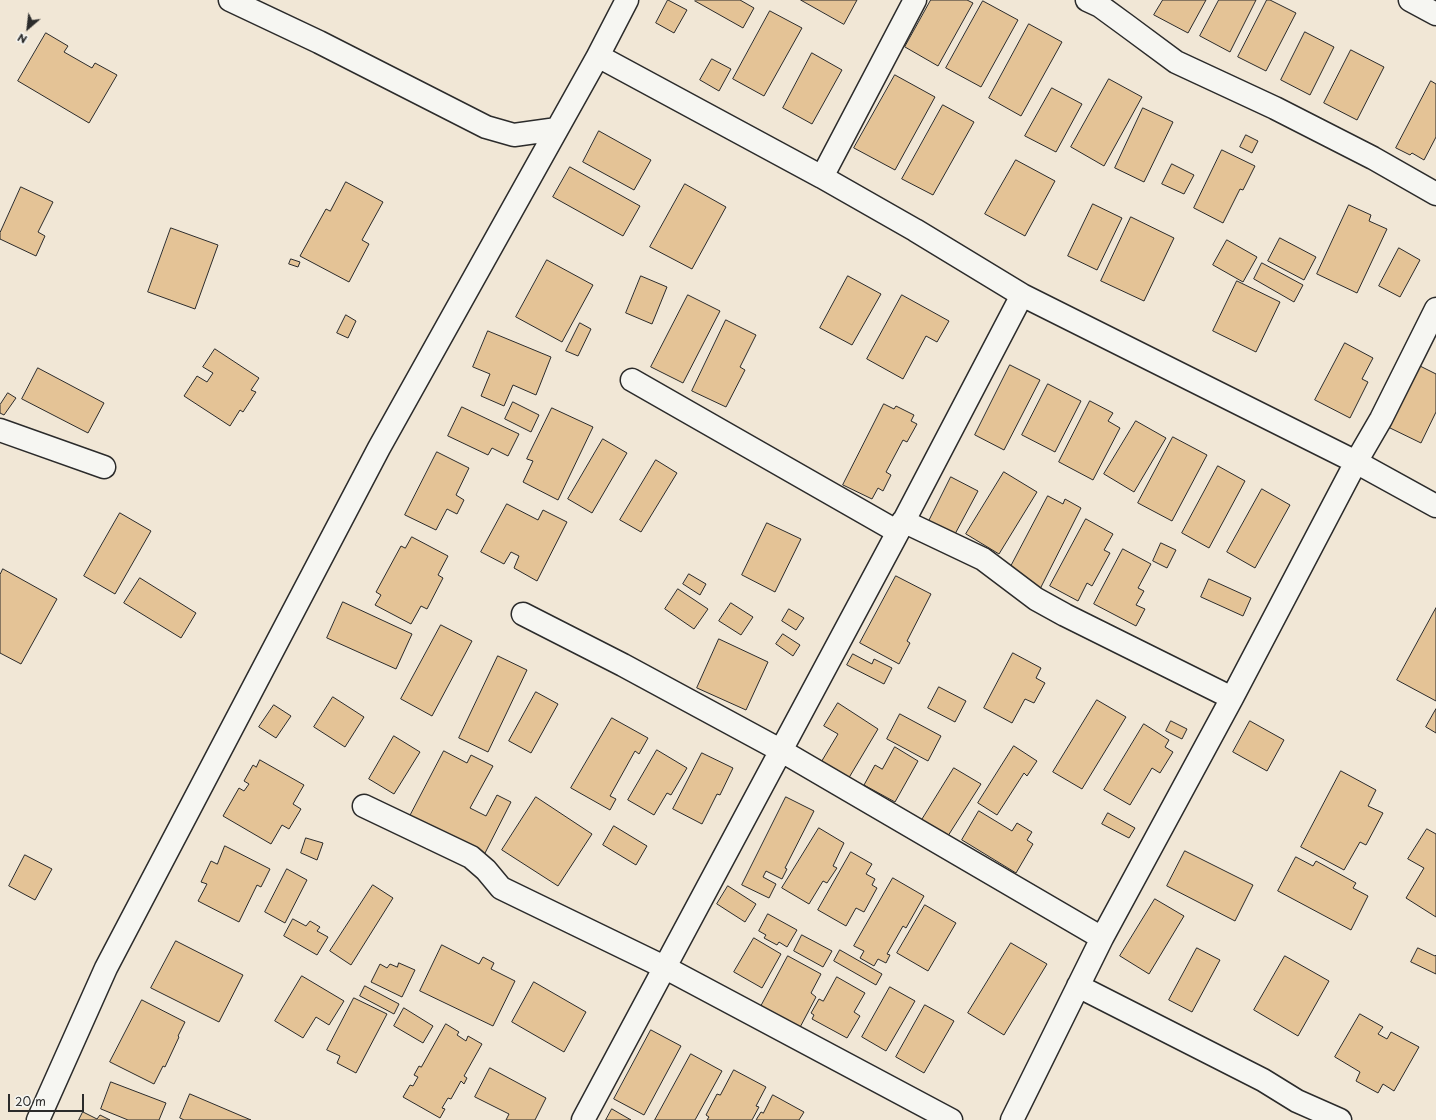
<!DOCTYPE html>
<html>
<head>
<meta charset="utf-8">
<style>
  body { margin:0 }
  #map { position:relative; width:1436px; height:1120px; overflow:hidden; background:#f1e7d6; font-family:"Playpen Sans",sans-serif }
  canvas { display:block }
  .north { position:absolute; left:8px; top:8px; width:40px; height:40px; -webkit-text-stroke:3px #f6f6f2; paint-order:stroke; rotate:208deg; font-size:11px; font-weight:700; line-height:16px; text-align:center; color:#2b2b2b }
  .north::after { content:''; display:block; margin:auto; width:14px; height:18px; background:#2b2b2b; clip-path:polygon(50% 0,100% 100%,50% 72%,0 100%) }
  .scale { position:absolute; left:8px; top:1094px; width:76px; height:18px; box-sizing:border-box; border:2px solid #2b2b2b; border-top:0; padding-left:5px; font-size:12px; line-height:14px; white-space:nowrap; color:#2b2b2b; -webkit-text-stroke:3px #f6f6f2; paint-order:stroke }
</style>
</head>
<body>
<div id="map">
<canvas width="1436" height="1120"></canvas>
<div class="north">N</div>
<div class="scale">20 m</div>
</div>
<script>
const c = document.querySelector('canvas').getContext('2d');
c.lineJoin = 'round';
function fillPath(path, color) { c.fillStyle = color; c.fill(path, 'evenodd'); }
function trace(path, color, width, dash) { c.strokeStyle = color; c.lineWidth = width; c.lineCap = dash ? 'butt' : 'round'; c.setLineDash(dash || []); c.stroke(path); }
const building = new Path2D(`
  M668 0 687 10 674 33 656 23Z
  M696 0H740L754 8 743 28 695 1Z
  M801 0H857L844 24Z
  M931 0H967L973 3 938 66 905 47Z
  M1163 0H1206L1188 33 1154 15Z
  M1219 0H1256L1230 52 1200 36Z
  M1267 0H1270L1296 13 1266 71 1238 57Z
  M983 1 1018 20 981 87 946 68Z
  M770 11 802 28 764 96 733 79Z
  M1029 24 1062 42 1021 116 989 98Z
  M1305 32 1334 47 1310 95 1281 80Z
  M46 33 68 46 64 52 92 68 95 63 117 75 89 123 18 81Z
  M1351 50 1384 67 1357 120 1324 103Z
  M812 53 842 70 812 124 783 108Z
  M712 59 731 69 719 91 700 80Z
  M895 75 935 97 895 170 854 148Z
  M1109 79 1142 97 1104 166 1071 147Z
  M1431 81 1436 84V137L1424 160 1412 153 1410 155 1396 148Z
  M1052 88 1082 104 1056 152 1025 136Z
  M943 105 974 122 933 195 902 179Z
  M1143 108 1173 122 1144 182 1115 168Z
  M599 131 651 160 634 190 583 162Z
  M1246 135 1258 141 1252 153 1240 147Z
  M1222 150 1255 166 1243 190 1240 189 1223 223 1194 208Z
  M1016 160 1055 181 1025 236 985 214Z
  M1172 164 1194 175 1184 194 1162 184Z
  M570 167 640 206 623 236 553 197Z
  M346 182 383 202 362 240 369 244 349 282 300 256 326 209 330 211Z
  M685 184 726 207 692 269 650 247Z
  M21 187 53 202 38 232 45 236 36 256 0 239V233Z
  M1093 204 1122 218 1097 270 1068 256Z
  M1349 205 1371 215 1369 221 1387 229 1357 293 1317 274Z
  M1131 217 1174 238 1144 301 1101 281Z
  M171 228 218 245 195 309 148 292Z
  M1280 238 1316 257 1304 280 1268 261Z
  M1227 240 1257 257 1243 282 1213 265Z
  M1399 248 1420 260 1400 297 1379 286Z
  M291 259 300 262 298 267 289 264Z
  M547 260 593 285 562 342 516 317Z
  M1262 263 1303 285 1294 302 1254 279Z
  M641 276 667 287 652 324 626 313Z
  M848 276 881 294 852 345 820 328Z
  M1237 281 1280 302 1256 352 1213 331Z
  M688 295 720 311 683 383 651 367Z
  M902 295 949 321 937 342 926 336 903 379 867 359Z
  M346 315 356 321 348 338 337 333Z
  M726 320 756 335 740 367 745 370 726 407 692 391Z
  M580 323 591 329 578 356 566 351Z
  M488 331 551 357 536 395 513 385 504 406 481 396 490 374 473 367Z
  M1345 343 1373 358 1362 379 1368 382 1350 418 1315 400Z
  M215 349 259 378 251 390 256 392 243 412 240 410 230 426 184 396 197 376 207 382 213 373 203 367Z
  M1010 365 1040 380 1004 450 975 435Z
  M1418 365 1436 374V412L1421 443 1388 427Z
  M38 368 104 403 88 433 22 399Z
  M1048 384 1081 401 1055 452 1022 435Z
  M8 393 16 398 4 415 0 413V405Z
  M1090 401 1113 413 1108 421 1120 428 1093 480 1059 462Z
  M513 402 539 415 531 432 505 419Z
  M884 404 894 409 896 406 914 415 911 421 917 424 907 442 903 440 886 472 891 475 883 491 878 488 872 499 843 485Z
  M462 407 519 434 508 456 492 448 488 455 448 436Z
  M552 408 593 427 558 500 523 482 533 461 527 459Z
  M1136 421 1166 438 1134 492 1104 474Z
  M1173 437 1207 455 1172 521 1138 503Z
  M603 439 627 453 592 513 568 499Z
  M437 452 469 468 456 495 464 500 457 514 447 509 436 530 405 515Z
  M656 460 677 473 641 532 620 520Z
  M1218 466 1245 481 1209 548 1182 533Z
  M1004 472 1037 492 999 554 966 534Z
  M951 477 978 491 955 534 929 521Z
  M1262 489 1290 505 1255 568 1227 552Z
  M1048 496 1063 504 1065 499 1081 508 1039 591 1007 574Z
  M507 504 538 520 543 510 567 522 537 581 514 568 519 556 511 552 504 564 481 552Z
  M120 513 151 531 115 594 84 576Z
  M1086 519 1113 534 1104 550 1110 553 1092 586 1087 583 1078 601 1050 586Z
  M767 523 801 539 775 592 742 575Z
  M412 537 448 556 438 575 443 578 427 609 421 606 411 624 375 605 381 595 376 592 401 546 405 548Z
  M1161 543 1176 550 1167 568 1153 561Z
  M1123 549 1151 564 1138 588 1144 591 1136 605 1145 609 1136 626 1094 604Z
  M3 569 57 599 21 664 0 653V575Z
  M689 574 706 584 700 595 683 584Z
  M896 576 931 594 907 641 910 643 899 664 860 643Z
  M140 578 196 613 181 638 124 603Z
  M1209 579 1251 598 1243 616 1201 597Z
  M678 589 708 609 694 629 665 609Z
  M343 602 412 634 396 669 327 638Z
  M731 603 753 617 741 635 719 621Z
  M1436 608V701L1397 680Z
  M789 609 804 618 796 630 782 621Z
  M441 625 472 641 432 716 401 699Z
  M783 634 800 645 793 656 776 644Z
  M719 639 768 662 746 710 697 688Z
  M1013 653 1041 668 1036 678 1045 683 1034 703 1025 699 1012 723 984 708Z
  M853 654 872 664 874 659 892 668 884 684 847 665Z
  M498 656 527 670 488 752 459 738Z
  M939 687 966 701 955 722 928 708Z
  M536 692 558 704 531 753 509 741Z
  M333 697 364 717 345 747 314 727Z
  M1097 700 1126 717 1082 789 1053 772Z
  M838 703 878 729 847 781 820 764 838 734 824 726Z
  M274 705 291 716 276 738 259 727Z
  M1436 709V733L1426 727Z
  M900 714 941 736 928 761 887 739Z
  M612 718 648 738 639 754 635 751 610 796 616 799 610 810 571 788Z
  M1171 721 1187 729 1182 739 1166 731Z
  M1250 721 1284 740 1267 771 1233 752Z
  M1144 724 1169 740 1165 747 1173 752 1160 773 1152 768 1130 805 1104 790Z
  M394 736 420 752 394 794 369 779Z
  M1014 746 1037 761 1027 776 1024 773 997 815 978 803Z
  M895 747 918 761 895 802 864 785 875 765 882 769Z
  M657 750 687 768 671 795 667 793 654 815 628 800Z
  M444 751 467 763 471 755 493 766 470 808 486 816 497 795 511 802 483 857 409 818Z
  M702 753 733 768 720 795 717 794 702 824 673 809Z
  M260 760 304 785 293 804 301 809 289 829 282 825 271 844 223 816 239 788 244 791 249 784 244 781 253 765 256 767Z
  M954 768 981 784 946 839 920 823Z
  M1341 771 1376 790 1368 806 1383 813 1366 845 1360 842 1344 870 1301 847Z
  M536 797 592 834 558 886 502 850Z
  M786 797 814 811 785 868 787 869 782 879 766 871 763 877 776 884 769 898 742 885Z
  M979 811 1012 831 1017 823 1032 832 1027 840 1033 844 1016 873 962 840Z
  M1108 813 1135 828 1129 838 1102 824Z
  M614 826 647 846 636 865 603 845Z
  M819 828 844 843 833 866 837 868 827 883 823 881 809 904 782 888Z
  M1427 829 1436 834V917L1406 898 1424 868 1408 859Z
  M306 838 323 843 317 860 301 853Z
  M225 846 270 869 261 887 257 885 239 922 198 901 207 884 201 882 211 861 217 864Z
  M1185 851 1253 885 1235 921 1167 886Z
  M851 852 872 864 866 874 875 879 872 885 877 888 864 912 856 908 846 926 818 910Z
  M25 855 52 869 35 900 9 886Z
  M1296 857 1313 866 1316 861 1356 883 1353 888 1368 896 1351 930 1278 891Z
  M287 869 307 880 285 923 265 912Z
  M893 878 924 896 906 928 903 926 887 954 890 955 886 963 878 959 874 966 860 958 864 951 854 946Z
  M373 885 393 898 351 965 330 951Z
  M728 886 756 904 745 922 717 904Z
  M1155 899 1184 916 1149 974 1120 956Z
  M925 905 956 923 928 971 897 953Z
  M768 914 797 930 787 947 779 942 777 945 764 938 766 935 759 931Z
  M293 919 306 926 310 921 320 927 317 931 328 937 317 955 284 936Z
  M802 935 832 951 823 967 794 951Z
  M754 938 781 954 762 988 734 972Z
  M176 941 243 975 219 1022 151 988Z
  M1011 943 1047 964 1004 1035 968 1013Z
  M442 945 479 964 483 957 494 963 491 969 515 981 493 1026 420 991Z
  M1197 948 1220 960 1192 1012 1169 1000Z
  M1418 948 1435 956 1436 955V974L1411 962Z
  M840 950 882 974 876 985 834 961Z
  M788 956 821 974 811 993 816 997 797 1033 758 1012Z
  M1285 956 1329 981 1298 1036 1254 1010Z
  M399 963 415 970 402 997 371 982 380 964 387 968 390 964 397 967Z
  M302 976 344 1001 329 1025 316 1017 303 1038 275 1021Z
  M837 977 865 993 854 1012 860 1016 847 1038 812 1019 814 1015 811 1013 819 999 823 1001Z
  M534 982 586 1012 564 1052 512 1022Z
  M365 986 399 1004 394 1014 360 996Z
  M890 987 915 1001 886 1051 862 1037Z
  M354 998 387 1014 356 1073 337 1063 340 1056 327 1050Z
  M142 1000 185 1022 178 1036 179 1037 165 1067 163 1066 154 1084 110 1062Z
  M925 1005 954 1021 924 1073 896 1057Z
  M404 1008 433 1026 423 1043 394 1026Z
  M1360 1014 1383 1027 1378 1034 1387 1039 1391 1032 1419 1047 1394 1091 1383 1084 1378 1093 1356 1081 1360 1072 1335 1057Z
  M446 1024 459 1032 457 1035 466 1041 468 1036 482 1044 464 1076 467 1078 464 1084 461 1081 451 1099 448 1098 442 1108 445 1109 440 1118 403 1097 410 1085 413 1086 418 1077 414 1075 419 1066 421 1067Z
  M651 1030 681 1046 644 1115 614 1099Z
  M691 1054 722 1071 695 1120H655Z
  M490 1068 546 1098 535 1120H506L509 1114 475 1097Z
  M734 1070 766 1087 756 1106 759 1107 752 1120H707L709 1117 706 1115 717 1094 720 1095Z
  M111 1082 166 1103 159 1120H128L101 1109Z
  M190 1094 251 1120H184L180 1118Z
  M773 1095 804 1112 799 1120H756L761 1112 763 1113Z
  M612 1109 631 1120H606Z
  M83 1112 97 1119 100 1115 110 1120H79Z`);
fillPath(building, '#e4c396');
trace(building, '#2b2b2b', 1);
const minor = new Path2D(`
  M230 0 319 42 486 127 514 135 557 129
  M1087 0 1100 6 1126 25 1176 62 1275 108 1373 158 1436 194
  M1410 0 1436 14
  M598 56 627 0
  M822 177 915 0
  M632 380 898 532
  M0 430 104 467
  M903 521 983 559 1036 599 1065 615 1232 698
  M523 614 623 665 780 750 1102 938
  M364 806 471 857 486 870 501 888 664 967 951 1120
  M1078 986 1263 1080 1297 1101 1340 1120
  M38 1120 106 968 379 448 598 56 822 177 915 230 1022 295 1356 462 1436 506
  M583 1120 898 532 1022 295
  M1012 1120 1102 938 1232 698 1356 462 1381 419 1436 309`);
trace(minor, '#2b2b2b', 25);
trace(minor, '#f6f6f2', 22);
</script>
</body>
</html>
